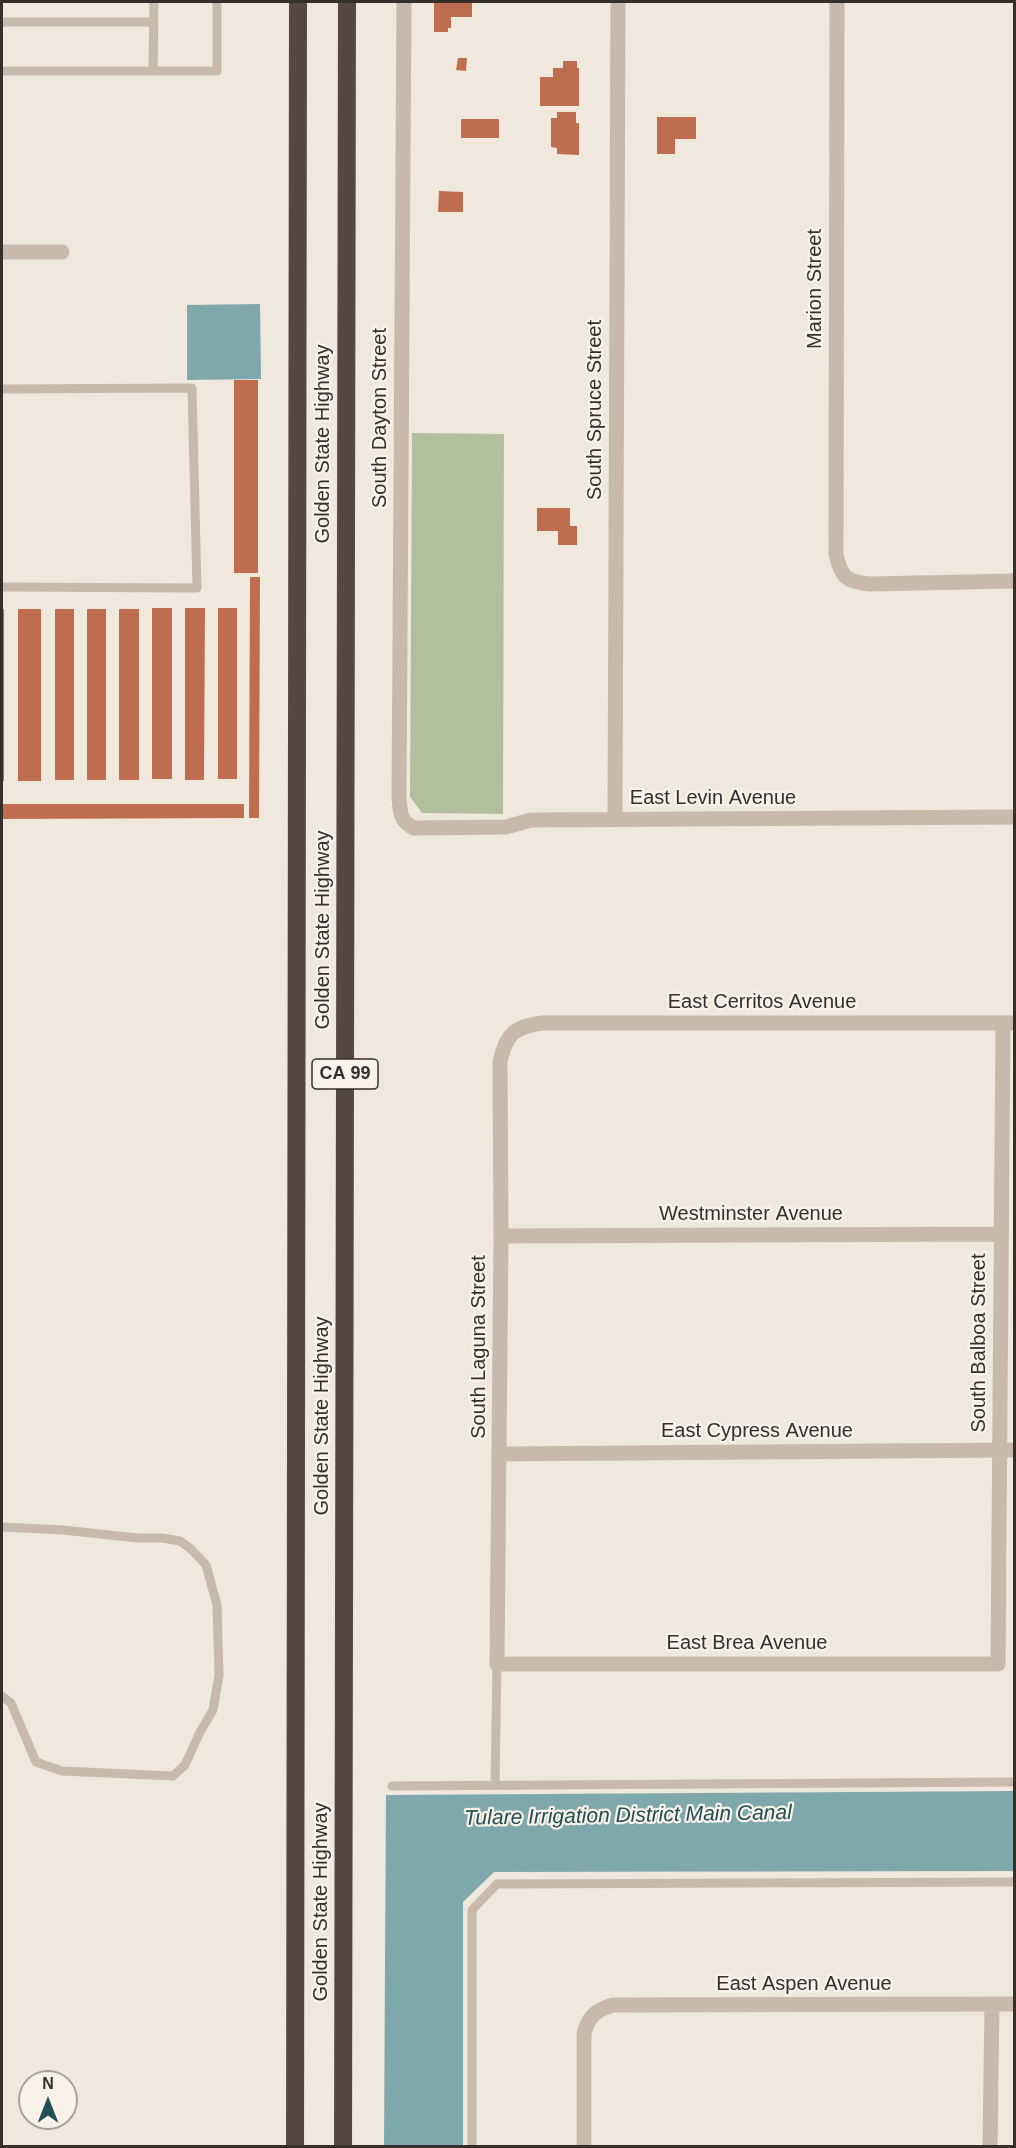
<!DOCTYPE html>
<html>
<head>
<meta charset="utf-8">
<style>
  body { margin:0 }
  #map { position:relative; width:1016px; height:2148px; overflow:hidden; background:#f1e8dd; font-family:Helvetica,sans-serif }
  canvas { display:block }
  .frame { position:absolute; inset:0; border:3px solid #362e29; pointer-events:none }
  .north { position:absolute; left:18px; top:2070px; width:60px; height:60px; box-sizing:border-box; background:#f8f2e9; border:2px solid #aaa49c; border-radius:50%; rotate:0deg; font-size:16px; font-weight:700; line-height:24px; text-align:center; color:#362e29 }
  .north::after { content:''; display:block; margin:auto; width:21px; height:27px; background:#214f55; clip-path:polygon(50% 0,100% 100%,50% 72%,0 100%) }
</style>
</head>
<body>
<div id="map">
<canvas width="1016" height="2148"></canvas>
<div class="frame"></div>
<div class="north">N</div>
</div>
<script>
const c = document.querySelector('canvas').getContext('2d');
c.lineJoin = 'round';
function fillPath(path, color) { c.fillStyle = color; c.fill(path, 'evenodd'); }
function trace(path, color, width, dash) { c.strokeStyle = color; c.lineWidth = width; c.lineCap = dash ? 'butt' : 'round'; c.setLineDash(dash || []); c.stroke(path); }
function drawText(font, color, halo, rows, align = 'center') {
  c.font = font + ' Helvetica,sans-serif'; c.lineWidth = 4.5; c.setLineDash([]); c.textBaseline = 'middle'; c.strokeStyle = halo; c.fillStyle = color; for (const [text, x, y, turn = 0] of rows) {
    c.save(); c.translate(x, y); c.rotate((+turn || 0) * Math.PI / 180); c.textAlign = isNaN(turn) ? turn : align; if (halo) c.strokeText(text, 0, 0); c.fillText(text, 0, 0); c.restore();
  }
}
fillPath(new Path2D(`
  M412 433 504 434 503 814 422 813 410 797Z`), '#b2bf9e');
fillPath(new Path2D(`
  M260 304 261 379 187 380V305Z
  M1014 1791V1871L494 1872 463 1902V2146H384L386 1795Z`), '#7ea8ac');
fillPath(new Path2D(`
  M434 2H472V17H451V28H448V32H434Z
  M458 58H467L466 71 456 70Z
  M563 61H577V68H579V106H540V77H553V68H563Z
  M557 112H576V123H579V155L557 154V148L551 147V118H557Z
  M657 117H696V139H675V154H657Z
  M461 119H499V138H461Z
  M439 191 463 192V212H438Z
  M234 380H258V573H234Z
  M537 508H570V526H577V545H558V531H537Z
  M250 577H260L259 818H249Z
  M152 608H172V779H152Z
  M185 608H205L204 780H185Z
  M218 608H237V779H218Z
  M2 609H4V781H2Z
  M18 609H41V781H18Z
  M55 609H74V780H55Z
  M87 609H106V780H87Z
  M119 609H139V780H119Z
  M2 804H244V818L2 819Z`), '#be6e4e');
trace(new Path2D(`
  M2 22H154
  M2 71H217V2
  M153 71 154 2
  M2 389 192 388 197 588 2 587
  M2 1527 63 1530 137 1538H163L180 1541 191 1549 206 1565 217 1605 219 1675 213 1710 200 1732 185 1765 173 1776 62 1771 36 1762 11 1703 2 1696
  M495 1784 497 1664
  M392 1786 1014 1782
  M472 2146V1910L497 1884 1014 1882`), '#c8b9aa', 9);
trace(new Path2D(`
  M404 2 399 797C400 811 400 822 414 828L506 827 531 820 1014 817
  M837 2 836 554C841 577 846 582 870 584L1014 581
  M2 252H62
  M615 819 618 2
  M1003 1023 998 1664H497L501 1236 500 1062C506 1034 514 1027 542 1023H1014
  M501 1236 1001 1234
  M499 1454 1014 1450
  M584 2146V2033C589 2016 596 2010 613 2005L1014 2004
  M990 2146 992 2004`), '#c8b9aa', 15);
trace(new Path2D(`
  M295 2146 298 2
  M343 2146 347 2`), '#564841', 18);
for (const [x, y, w] of [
  [345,1074,66]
]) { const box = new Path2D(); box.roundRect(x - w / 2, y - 15, w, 30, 4.5); c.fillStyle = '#f8f2e9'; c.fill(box); trace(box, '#362e29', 1.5); }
drawText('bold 18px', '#362e29', null, [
  ["CA 99",345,1074]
]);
drawText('20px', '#362e29', '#f8f2e9', [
  ["Marion Street",815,289,-90],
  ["South Spruce Street",595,410,-90],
  ["South Dayton Street",380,418,-90],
  ["Golden State Highway",323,444,-90],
  ["East Levin Avenue",713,798],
  ["Golden State Highway",323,930,-90],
  ["East Cerritos Avenue",762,1002],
  ["Westminster Avenue",751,1214],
  ["South Balboa Street",979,1343,-90],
  ["South Laguna Street",479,1347,-90],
  ["Golden State Highway",322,1416,-90],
  ["East Cypress Avenue",757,1431],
  ["East Brea Avenue",747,1643],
  ["Golden State Highway",321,1902,-90],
  ["East Aspen Avenue",804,1984]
]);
drawText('italic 21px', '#214f55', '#f8f2e9', [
  ["Tulare Irrigation District Main Canal",628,1816,-1]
]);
</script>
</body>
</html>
